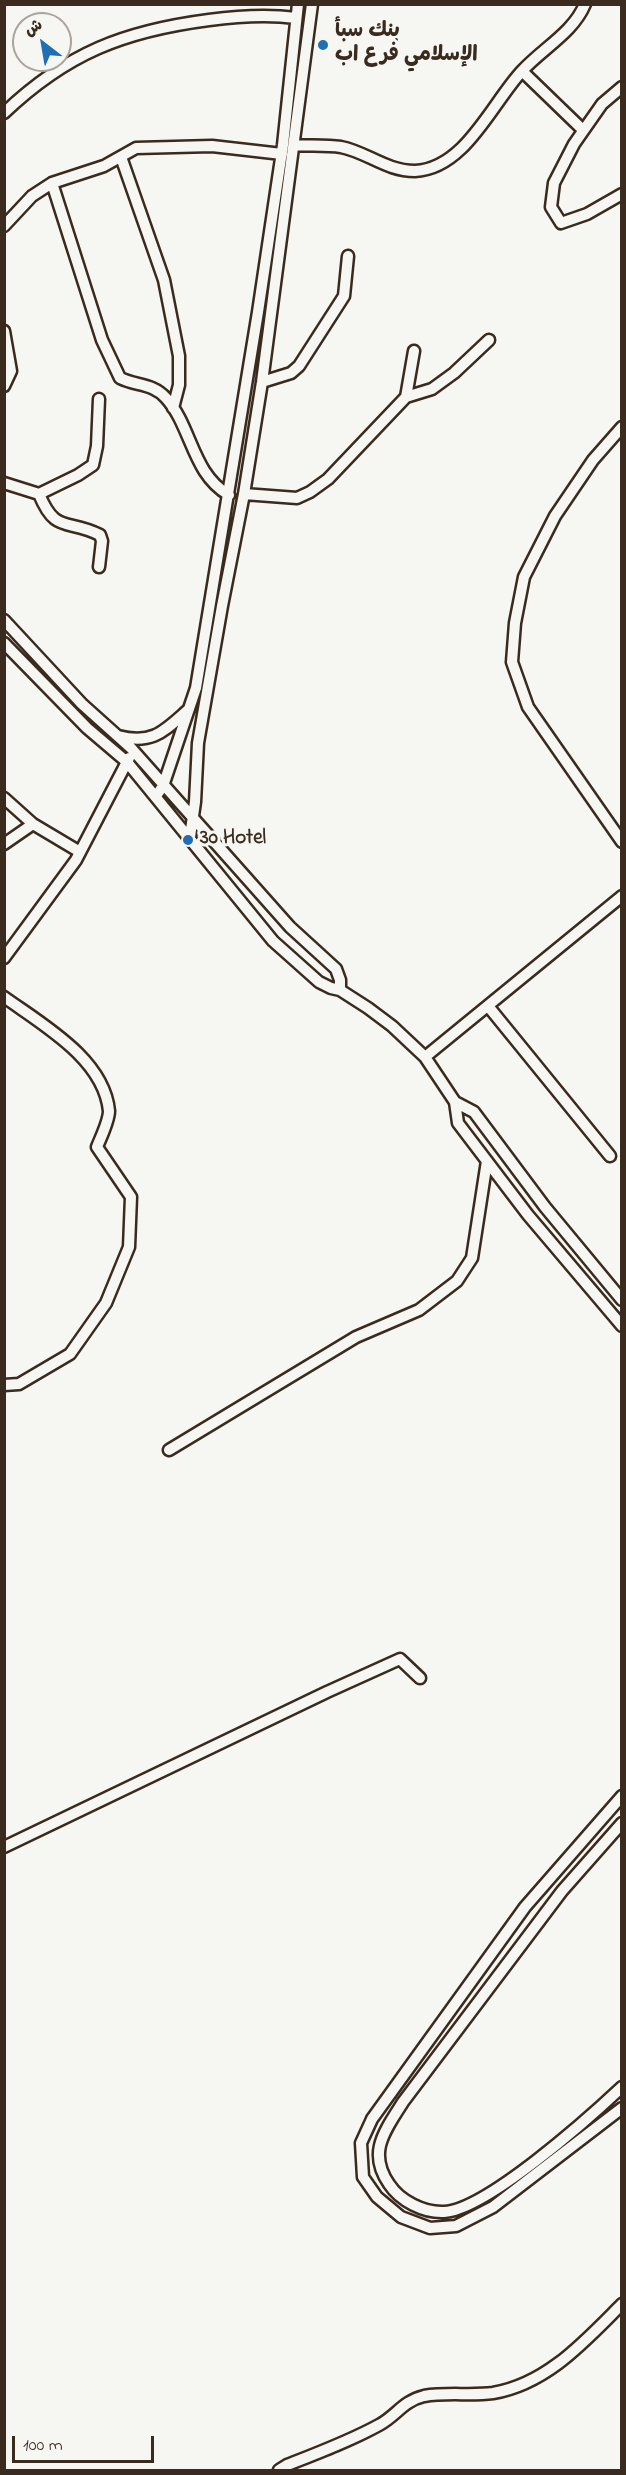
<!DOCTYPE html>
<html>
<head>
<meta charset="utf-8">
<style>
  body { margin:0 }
  #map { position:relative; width:626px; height:2475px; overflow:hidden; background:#f6f6f2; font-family:"Indie Flower","Playpen Sans Arabic",sans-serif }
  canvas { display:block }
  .frame { position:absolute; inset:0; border:6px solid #3b2a1e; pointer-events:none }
  .north { position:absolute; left:12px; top:12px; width:60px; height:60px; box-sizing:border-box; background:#f6f6f2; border:2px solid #aba49d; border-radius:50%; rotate:329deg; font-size:16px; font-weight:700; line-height:24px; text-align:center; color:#3b2a1e }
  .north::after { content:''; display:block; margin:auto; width:21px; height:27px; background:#1f6fb2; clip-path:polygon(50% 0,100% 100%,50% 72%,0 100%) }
  .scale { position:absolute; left:12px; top:2436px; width:142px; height:27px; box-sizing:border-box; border:3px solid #3b2a1e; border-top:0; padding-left:8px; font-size:18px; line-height:21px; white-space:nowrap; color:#3b2a1e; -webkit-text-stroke:4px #f6f6f2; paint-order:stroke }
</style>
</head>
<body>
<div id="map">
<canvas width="626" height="2475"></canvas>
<div class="frame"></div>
<div class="north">ش</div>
<div class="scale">100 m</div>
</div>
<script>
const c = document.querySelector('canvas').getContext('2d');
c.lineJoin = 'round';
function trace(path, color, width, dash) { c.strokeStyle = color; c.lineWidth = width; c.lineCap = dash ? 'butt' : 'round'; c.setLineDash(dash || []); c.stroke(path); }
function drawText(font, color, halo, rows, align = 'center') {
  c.font = font + ' "Indie Flower","Playpen Sans Arabic",sans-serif'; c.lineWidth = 6; c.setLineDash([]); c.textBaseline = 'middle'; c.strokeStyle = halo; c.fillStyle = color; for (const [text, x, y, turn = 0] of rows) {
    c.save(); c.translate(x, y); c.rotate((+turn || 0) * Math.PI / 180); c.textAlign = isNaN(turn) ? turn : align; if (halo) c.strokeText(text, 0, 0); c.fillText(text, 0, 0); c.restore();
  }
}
const minor = new Path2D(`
  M522 71 583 130
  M622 87 602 104 574 144 554 183 551 207 561 223 587 214 622 194
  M4 113C67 53 124 31 209 20 239 16 266 14 296 18
  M294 145C309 146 326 145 341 147 367 152 386 171 415 171 465 169 492 103 522 71 543 48 573 33 585 4
  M121 157 164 280 179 356V385L173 408
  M52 183 102 340 120 378C136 386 153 383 166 398 192 427 192 474 229 495
  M4 226 32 196 52 183 104 166 136 148 212 146 282 154
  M4 331 11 371 4 386
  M262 382 291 373 299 366 344 296 348 256
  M406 397 414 351
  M622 427 593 460 555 516 524 577 515 623 512 662 528 707 622 842
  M4 483 39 494 78 475 93 465 97 446 99 399
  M39 494C56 535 67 518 100 535L102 541 99 567
  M244 494 297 498 310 492 328 479 406 397 432 389 454 373 489 340
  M4 620 82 704 131 748 290 927 336 969 340 980V990
  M4 643 87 728 127 762 273 941 319 982 331 988 340 990 368 1008 392 1026 425 1057 455 1102 458 1123 528 1215 622 1326
  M118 736C153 745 164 731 188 710
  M156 796 163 786 196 688 258 312 283 145 298 4
  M4 798 33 824 80 852
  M190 837 195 802 198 743 222 606 244 494 262 382 312 4
  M4 844 33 824
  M4 958 76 860 129 758
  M4 997C43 1025 104 1059 109 1111 109 1121 101 1137 97 1147L131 1197 129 1247 106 1303 70 1354 19 1384 4 1385
  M488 1006 610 1156
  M425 1057 622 896
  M455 1102 474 1112 545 1207 622 1300
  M169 1450 356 1337 419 1310 457 1281 472 1258 487 1161
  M622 1796 525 1907 372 2119 361 2143 363 2177 377 2197 401 2217 430 2228 456 2226 493 2207 622 2108
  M622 1823 562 1891 403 2102C385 2131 367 2152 389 2184 400 2201 424 2213 444 2212 486 2210 589 2118 622 2087
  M4 1847 327 1692 400 1659 420 1678
  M279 2470 287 2465C318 2453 350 2441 379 2425 396 2416 403 2401 424 2396 447 2392 471 2396 493 2393 547 2384 585 2341 622 2304`);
trace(minor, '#3b2a1e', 15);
trace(minor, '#f6f6f2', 10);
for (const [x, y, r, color] of [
  [323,45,6,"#1f6fb2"],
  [188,840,6,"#1f6fb2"]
]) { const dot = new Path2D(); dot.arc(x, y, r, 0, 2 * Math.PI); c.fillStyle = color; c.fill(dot); trace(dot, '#f6f6f2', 2); }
drawText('bold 21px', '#3b2a1e', '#f6f6f2', [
  ["بنك سبأ",335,33],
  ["الإسلامي فرع اب",335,57],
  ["30 Hotel",200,840]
], 'left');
</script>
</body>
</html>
